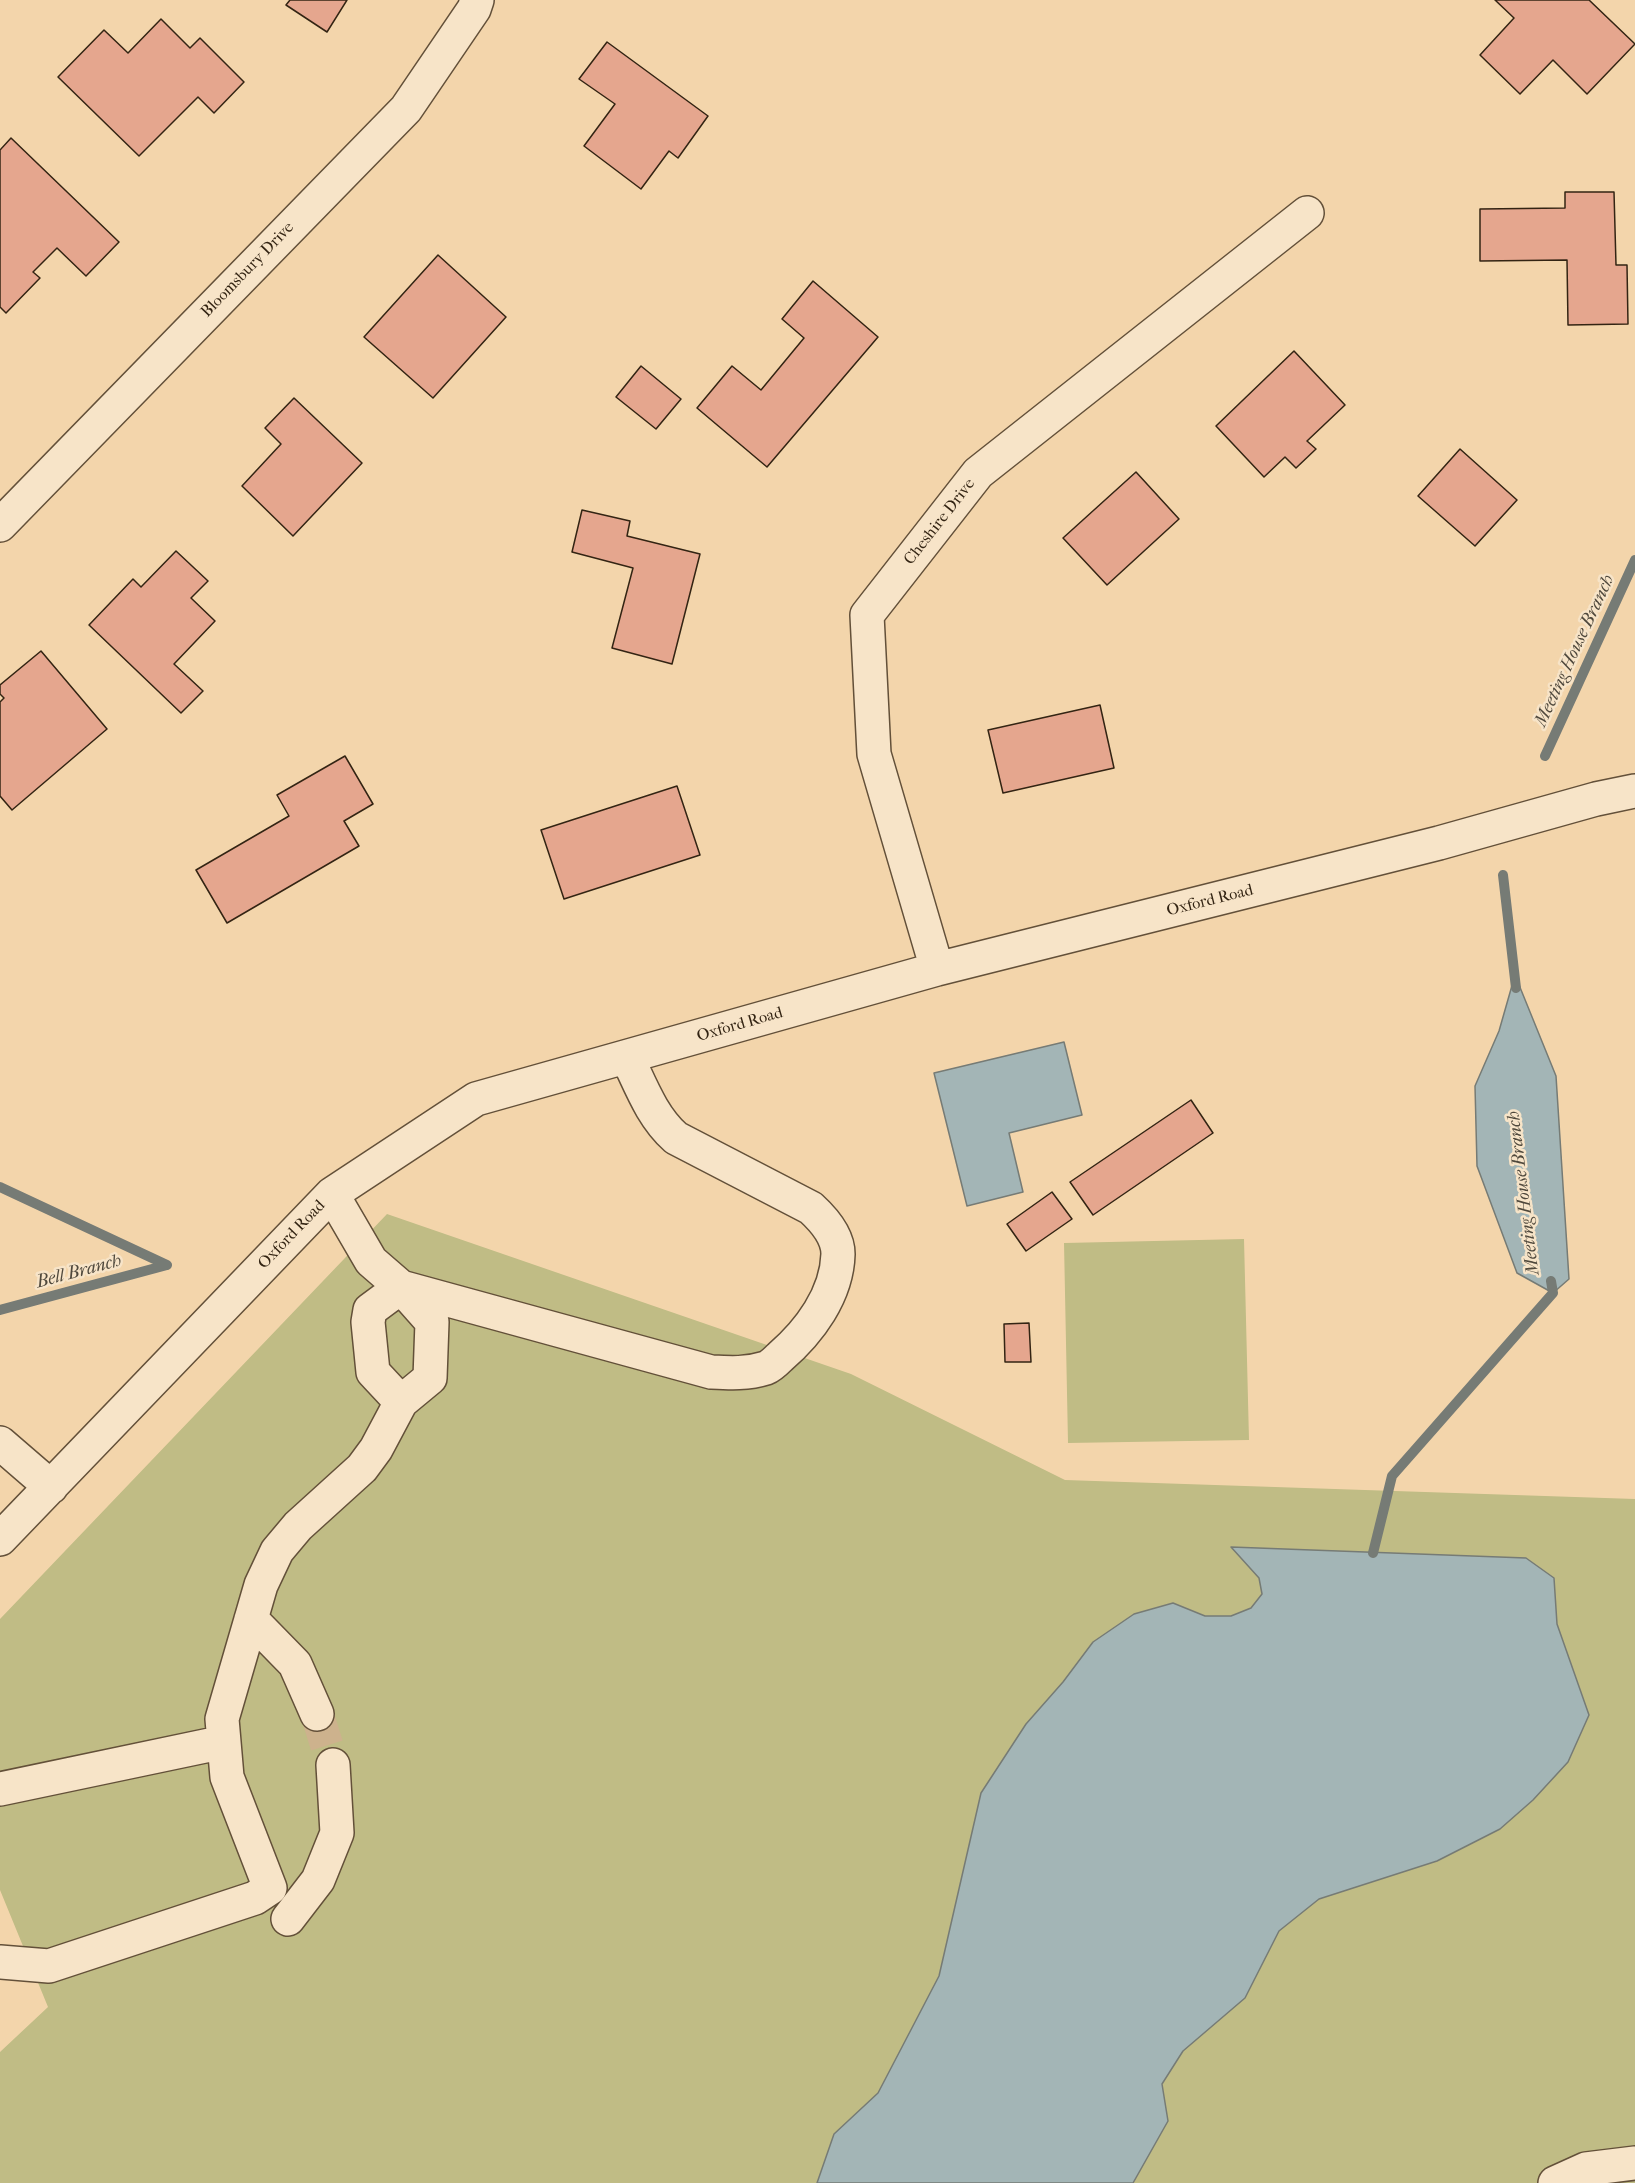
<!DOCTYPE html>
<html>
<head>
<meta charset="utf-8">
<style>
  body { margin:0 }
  canvas { display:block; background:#f3d5ab }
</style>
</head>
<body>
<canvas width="1635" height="2183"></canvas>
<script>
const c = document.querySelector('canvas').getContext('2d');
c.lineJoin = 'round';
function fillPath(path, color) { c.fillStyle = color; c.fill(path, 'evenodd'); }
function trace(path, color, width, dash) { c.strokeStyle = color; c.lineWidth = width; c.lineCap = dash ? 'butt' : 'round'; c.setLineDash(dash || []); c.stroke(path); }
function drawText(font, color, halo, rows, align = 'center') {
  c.font = font + ' "IM FELL French Canon",serif'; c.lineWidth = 5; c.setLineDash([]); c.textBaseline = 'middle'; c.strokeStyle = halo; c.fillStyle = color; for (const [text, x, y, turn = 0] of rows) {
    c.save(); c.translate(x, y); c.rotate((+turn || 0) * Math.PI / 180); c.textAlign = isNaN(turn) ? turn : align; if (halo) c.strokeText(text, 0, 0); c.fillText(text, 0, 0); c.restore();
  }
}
fillPath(new Path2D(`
  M387 1214 851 1374 1065 1480 1635 1499V2183H0V2052L48 2007 0 1890V1619Z
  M1244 1239 1249 1440 1068 1443 1064 1243Z`), '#c0bc85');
const water = new Path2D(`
  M1515 975 1556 1076 1569 1279 1553 1293 1517 1273 1477 1166 1475 1086 1499 1031Z
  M1064 1042 1082 1115 1009 1133 1023 1192 967 1206 934 1073Z
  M1231 1547 1526 1558 1554 1578 1557 1624 1589 1715 1568 1762 1533 1800 1500 1829 1437 1861 1319 1899 1279 1931 1245 1998 1183 2051 1162 2084 1168 2121 1133 2183H817L834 2134 878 2093 939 1976 981 1793 1026 1724 1063 1682 1093 1642 1134 1614 1173 1603 1205 1616H1231L1251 1608 1262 1594 1259 1578Z`);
fillPath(water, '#a3b5b6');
trace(water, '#767b75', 1.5);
trace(new Path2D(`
  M1545 756 1635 560
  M1503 875 1516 988
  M0 1187 167 1265
  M0 1310 167 1265
  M1373 1553 1392 1476 1553 1293 1551 1281`), '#767b75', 10);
const building = new Path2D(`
  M290 0H347L327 32 286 5Z
  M1495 0H1589L1635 44 1587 94 1553 60 1520 94 1480 55 1514 18Z
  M161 19 190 48 200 38 244 82 214 113 198 97 139 156 58 77 104 30 128 53Z
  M607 42 708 116 678 158 669 151 641 189 584 146 615 104 579 79Z
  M11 138 119 242 86 276 57 248 33 272 40 278 6 313 0 307V150Z
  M1565 192H1614L1616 265H1627L1628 324 1568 325 1567 260 1480 261V209L1565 208Z
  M438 255 506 317 433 398 364 337Z
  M813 281 878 337 767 467 697 408 732 366 761 390 804 338 782 319Z
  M1294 351 1345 405 1307 441 1316 449 1296 468 1285 457 1264 477 1216 426Z
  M641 366 681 399 656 429 616 397Z
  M294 398 362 463 293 536 242 486 281 444 265 428Z
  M1460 449 1517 500 1475 546 1418 496Z
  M1136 472 1179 519 1107 585 1063 538Z
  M582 510 630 521 627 536 700 554 672 664 612 648 633 568 572 552Z
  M176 551 208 581 191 598 215 621 174 664 203 691 181 713 89 625 133 579 141 587Z
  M41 651 107 729 12 810 0 796V702L4 698 0 694V685Z
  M1100 705 1114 768 1003 793 988 730Z
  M345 756 373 804 344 821 359 846 227 923 196 870 289 816 277 795Z
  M677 786 700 855 564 899 541 830Z
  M1191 1100 1213 1133 1093 1215 1070 1182Z
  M1052 1192 1072 1219 1026 1251 1007 1224Z
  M1029 1323 1031 1362H1005L1004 1324Z`);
fillPath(building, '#e5a68e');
trace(building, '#332413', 1.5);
trace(new Path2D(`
  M317 1714 333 1765`), '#cdb28d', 33, [33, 16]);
const minor = new Path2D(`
  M0 525 406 109 474 9 477 0
  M937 969 874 754 867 615 978 473 1307 213
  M401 1287 711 1372C730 1373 747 1374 766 1368 771 1366 776 1361 780 1357 809 1332 837 1295 838 1254 838 1236 823 1219 811 1208L676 1138C652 1117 641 1086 627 1057
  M401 1287 370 1310 368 1322 373 1372 401 1402
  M0 1443 51 1487
  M0 1539 332 1194 476 1099 937 969 1439 843 1596 799 1635 791
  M251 1619 295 1664 317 1714
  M0 1789 224 1742
  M288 1919 318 1880 337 1833 333 1765
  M0 1962 49 1966 255 1898 270 1888 227 1777 222 1719 261 1585 277 1551 298 1526 362 1468 376 1449 401 1402 430 1378 432 1322 401 1287 371 1261 332 1194
  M1555 2183 1586 2169 1635 2163`);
trace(minor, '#635039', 36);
trace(minor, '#f7e4c8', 33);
drawText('16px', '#332413', '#f7e4c8', [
  ["Bloomsbury Drive",248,270,-46],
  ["Cheshire Drive",940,522,-52],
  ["Oxford Road",1210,901,-14],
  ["Oxford Road",740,1025,-16],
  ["Oxford Road",292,1235,-46]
]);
drawText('italic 18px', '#4f483c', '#f7e4c8', [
  ["Meeting House Branch",1575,651,-65],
  ["Meeting House Branch",1524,1193,-97],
  ["Bell Branch",79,1272,-15]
]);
</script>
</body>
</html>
